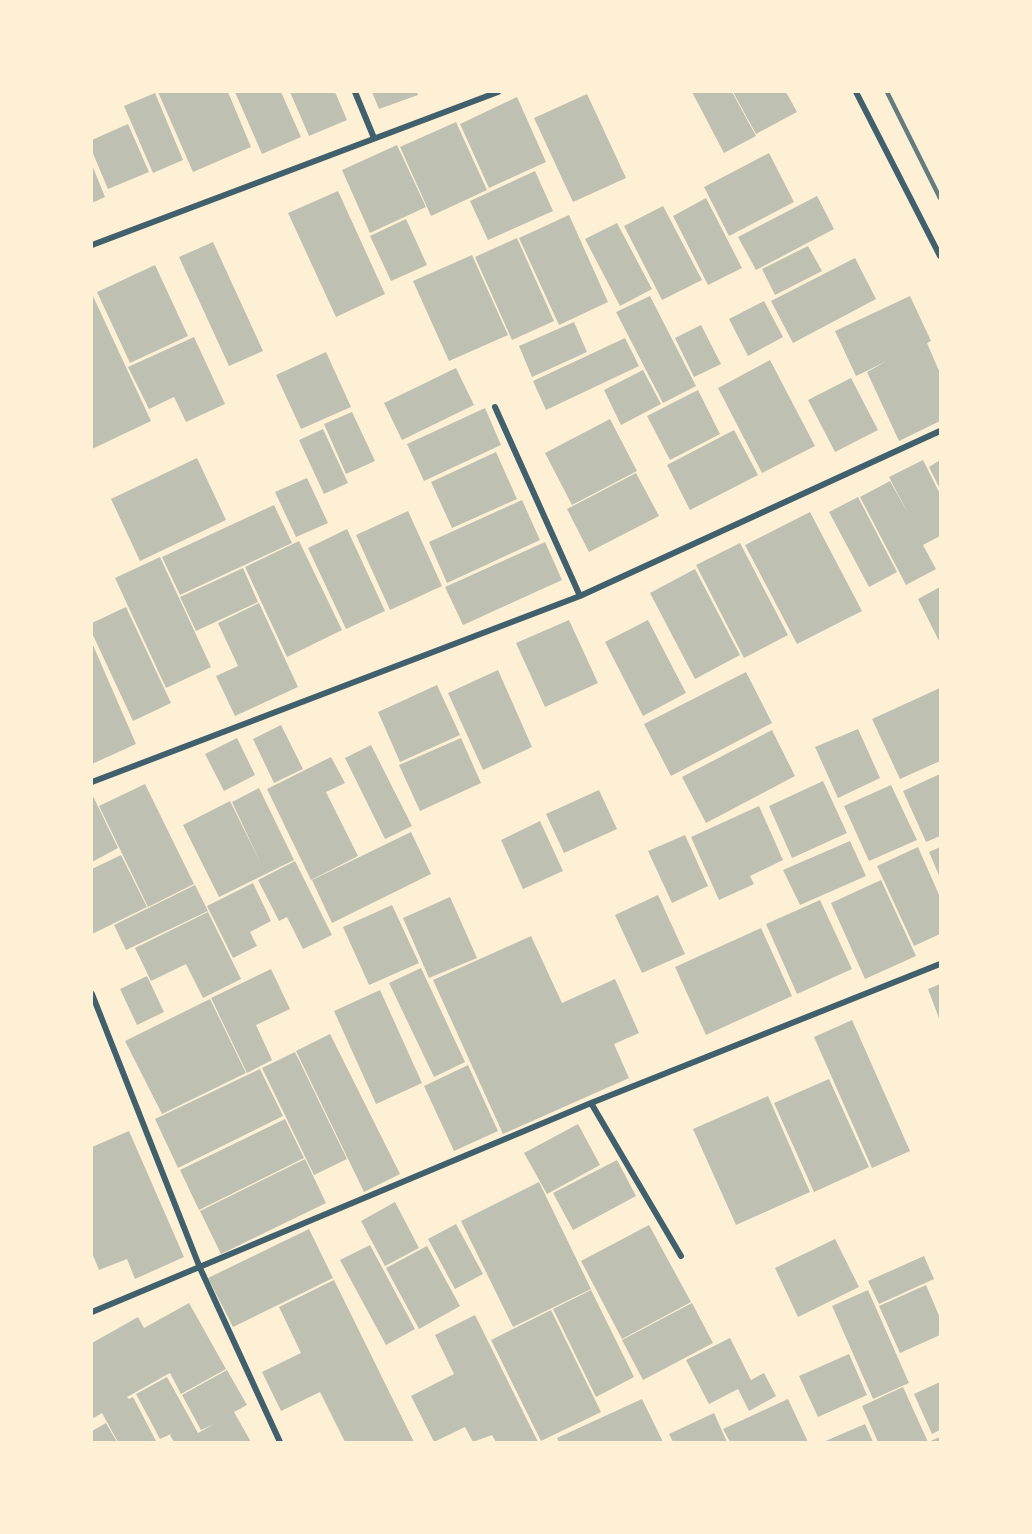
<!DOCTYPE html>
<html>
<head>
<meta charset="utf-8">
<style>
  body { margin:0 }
  #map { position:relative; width:1032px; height:1534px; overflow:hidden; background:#fdf0d5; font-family:"Space Grotesk",sans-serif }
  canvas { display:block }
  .frame { position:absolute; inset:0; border:93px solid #fdf0d5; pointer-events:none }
</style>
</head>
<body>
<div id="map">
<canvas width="1032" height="1534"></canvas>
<div class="frame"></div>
</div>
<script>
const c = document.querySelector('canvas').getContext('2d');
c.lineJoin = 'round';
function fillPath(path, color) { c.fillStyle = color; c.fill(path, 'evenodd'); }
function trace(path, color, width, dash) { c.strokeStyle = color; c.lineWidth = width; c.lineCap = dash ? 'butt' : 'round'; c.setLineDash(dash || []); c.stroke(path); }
fillPath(new Path2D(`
  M158 92H228L251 147 193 172Z
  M235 92H281L301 137 262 154Z
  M290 92H335L347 120 309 136Z
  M372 92H417L418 95 379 109Z
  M692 92H732L756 136 724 153Z
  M733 92H786L797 112 756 134Z
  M155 93 183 160 153 173 124 106Z
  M587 94 626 178 573 202 534 118Z
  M517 97 546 162 489 188 460 124Z
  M456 122 487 190 431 216 400 147Z
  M128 124 149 172 108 189 92 151V140Z
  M397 145 426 207 370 233 342 170Z
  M769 153 794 202 729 236 704 187Z
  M92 165 105 197 92 203Z
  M535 171 553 211 488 240 470 201Z
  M338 191 385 294 336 317 288 213Z
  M817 196 834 229 756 270 738 237Z
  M706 198 742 268 708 285 673 216Z
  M663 206 702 280 662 300 624 226Z
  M569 215 608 302 559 325 519 238Z
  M406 219 427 265 391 281 370 236Z
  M617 223 652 289 620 306 585 239Z
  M517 238 554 321 512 340 475 257Z
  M213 242 263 351 229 366 179 257Z
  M808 246 822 271 775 295 762 269Z
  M472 255 508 335 449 361 413 281Z
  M855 258 876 299 793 343 771 301Z
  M155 265 188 336 130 363 97 292Z
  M92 294 151 421 92 449Z
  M650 296 696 386 663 403 616 312Z
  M910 296 931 341 927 343 940 373V421L899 441 867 372 887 361 856 376 835 331Z
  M764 301 783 337 748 356 729 319Z
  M574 322 587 352 532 377 519 346Z
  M701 325 721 364 694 377 675 338Z
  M194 337 225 404 186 422 174 397 149 409 128 367Z
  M625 338 639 366 546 410 533 381Z
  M326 352 351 407 301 429 276 375Z
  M770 360 815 446 762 473 718 388Z
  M456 368 474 405 402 440 384 403Z
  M643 370 661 404 621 425 604 390Z
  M851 378 878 430 835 452 808 400Z
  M698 390 720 434 670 460 647 416Z
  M485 408 501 445 424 481 407 444Z
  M352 412 375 461 346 474 324 424Z
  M610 419 637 471 572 505 545 453Z
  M323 429 348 483 324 494 299 440Z
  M734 430 758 475 690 510 667 465Z
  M496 452 517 499 452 528 431 482Z
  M197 458 226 520 140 561 111 499Z
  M923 460 940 494V536L923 545 936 569 906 585 860 497 890 481 909 515 889 477Z
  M940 460V489L929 467Z
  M636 473 659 516 589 552 567 509Z
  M307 478 328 523 296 537 275 492Z
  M858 497 897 572 869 587 829 512Z
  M522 500 540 540 447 583 429 542Z
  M274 505 292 543 180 595 162 557Z
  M408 511 442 586 390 610 356 535Z
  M810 512 862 611 797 644 745 545Z
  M347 529 385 611 346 629 308 548Z
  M299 541 342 630 287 657 245 567Z
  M545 542 562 580 463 625 445 587Z
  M740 543 788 635 744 658 696 565Z
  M160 557 211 667 166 688 115 578Z
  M243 568 258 602 196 631 180 597Z
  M695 569 740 655 695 679 650 593Z
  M940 587V643L918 599Z
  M259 603 298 687 235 716 216 676 238 666 218 623Z
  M126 607 171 703 133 721 92 633V623Z
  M569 620 598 683 545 707 516 643Z
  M648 620 686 693 643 716 605 642Z
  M92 643 136 744 92 764Z
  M498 670 532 747 483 770 448 693Z
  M746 672 772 723 671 776 644 724Z
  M437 685 460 735 400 762 378 712Z
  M940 688V761L900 779 872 719Z
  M281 725 303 769 274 783 253 739Z
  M858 729 880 778 838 798 815 747Z
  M772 730 795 776 706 823 682 777Z
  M237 738 255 775 224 791 205 754Z
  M461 738 481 783 420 811 399 765Z
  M371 745 412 826 385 839 345 758Z
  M331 757 345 783 326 792 358 856 311 880 267 789Z
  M940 774V836L926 842 903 791Z
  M823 781 847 833 792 858 769 806Z
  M145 784 194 884 148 907 99 806Z
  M891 785 917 840 869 861 844 806Z
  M259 788 294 860 219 897 183 825 230 801 261 864 232 802Z
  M599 790 617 829 564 853 546 814Z
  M92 794 118 848 92 862Z
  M759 806 783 860 750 876 754 884 719 900 691 837Z
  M540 821 563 871 523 889 501 840Z
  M411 832 431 874 332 923 312 880Z
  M685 835 708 886 672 903 648 851Z
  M850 841 866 876 800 905 783 870Z
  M918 847 940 897V934L914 946 877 866Z
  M940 847V878L929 852Z
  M121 855 147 907 92 934V869Z
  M295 861 332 935 303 949 287 917 279 921 258 880Z
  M881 880 916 956 865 979 831 903Z
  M253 883 271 921 250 932 257 946 233 958 207 906Z
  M195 885 208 911 126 950 114 925Z
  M658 895 685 954 642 973 615 915Z
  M450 897 477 958 429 978 403 918Z
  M820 900 852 969 797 994 766 924Z
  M392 905 419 963 369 985 343 927Z
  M208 912 241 979 203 998 186 964 151 981 135 948Z
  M761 928 792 996 706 1035 675 967Z
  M531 936 562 1003 615 979 639 1033 614 1044 629 1078 503 1134 433 980Z
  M421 968 465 1062 434 1077 389 983Z
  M271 969 290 1009 256 1025 272 1060 247 1073 211 998Z
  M147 976 164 1012 137 1025 120 989Z
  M940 984V1021L928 989Z
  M380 990 422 1083 376 1104 334 1011Z
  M210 999 246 1073 162 1114 125 1041Z
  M852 1020 910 1151 872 1168 814 1037Z
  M330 1034 400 1174 364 1192 296 1051Z
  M295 1052 347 1159 314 1175 262 1068Z
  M468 1065 498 1131 454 1151 424 1086Z
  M260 1069 283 1116 178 1168 155 1119Z
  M829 1079 869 1167 814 1192 774 1103Z
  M768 1096 810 1192 736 1225 693 1129Z
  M285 1119 304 1158 199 1210 180 1170Z
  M578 1124 600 1165 547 1194 524 1153Z
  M129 1131 184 1257 135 1279 127 1259 99 1270 92 1253V1147Z
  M305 1159 326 1203 221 1254 200 1211Z
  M617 1160 636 1196 573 1230 553 1193Z
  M539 1182 591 1289 513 1327 461 1221Z
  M395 1202 419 1248 385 1266 361 1221Z
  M456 1224 483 1274 455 1289 428 1239Z
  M649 1225 691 1302 622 1339 581 1261Z
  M309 1229 333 1278 233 1327 208 1278Z
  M835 1239 859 1287 798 1317 775 1268Z
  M370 1245 415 1329 386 1345 340 1260Z
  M427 1246 460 1306 419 1329 386 1268Z
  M924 1256 934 1279 879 1304 868 1281Z
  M334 1280 414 1442H345L320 1392 281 1411 262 1372 301 1353 279 1307Z
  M926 1285 940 1318V1335L900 1353 879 1306Z
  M591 1290 634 1377 596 1397 553 1309Z
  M868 1290 909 1383 873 1399 832 1306Z
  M189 1303 226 1369 181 1394 170 1373 127 1397 129 1399 133 1397 156 1441 153 1442H118L102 1413 92 1419V1343L138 1317 144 1328Z
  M692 1303 713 1343 643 1380 622 1340Z
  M551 1310 601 1412 541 1441 491 1340Z
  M475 1315 538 1442H496L492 1435 473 1442 465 1427 434 1442 411 1396 454 1374 435 1335Z
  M730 1338 751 1380 764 1373 776 1396 749 1411 738 1389 709 1404 686 1360Z
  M849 1354 867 1395 818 1417 799 1376Z
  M227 1370 247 1405 234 1412 251 1442H174L170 1435 173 1433 160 1439 136 1394 167 1377 198 1433 214 1424 201 1430 182 1395Z
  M940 1382V1430L932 1434 914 1394Z
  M903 1387 928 1442 940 1437V1442H878L862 1406Z
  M642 1399 663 1442H559L557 1438Z
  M788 1399 808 1442H730L723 1429Z
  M714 1413 727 1442H673L669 1434Z
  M106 1423 117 1442H92V1431Z
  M865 1424 873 1442H823Z`), '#bec0b2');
trace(new Path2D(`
  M355 92 374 138
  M856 92 940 256
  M92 245 498 92
  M495 407 580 596
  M92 782 580 596 940 431
  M92 994 200 1268 280 1442
  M591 1103 681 1256
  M92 1312 591 1103 940 964`), '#3f606c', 6);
trace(new Path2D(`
  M887 92 940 198`), '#657d81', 4.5);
</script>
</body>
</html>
